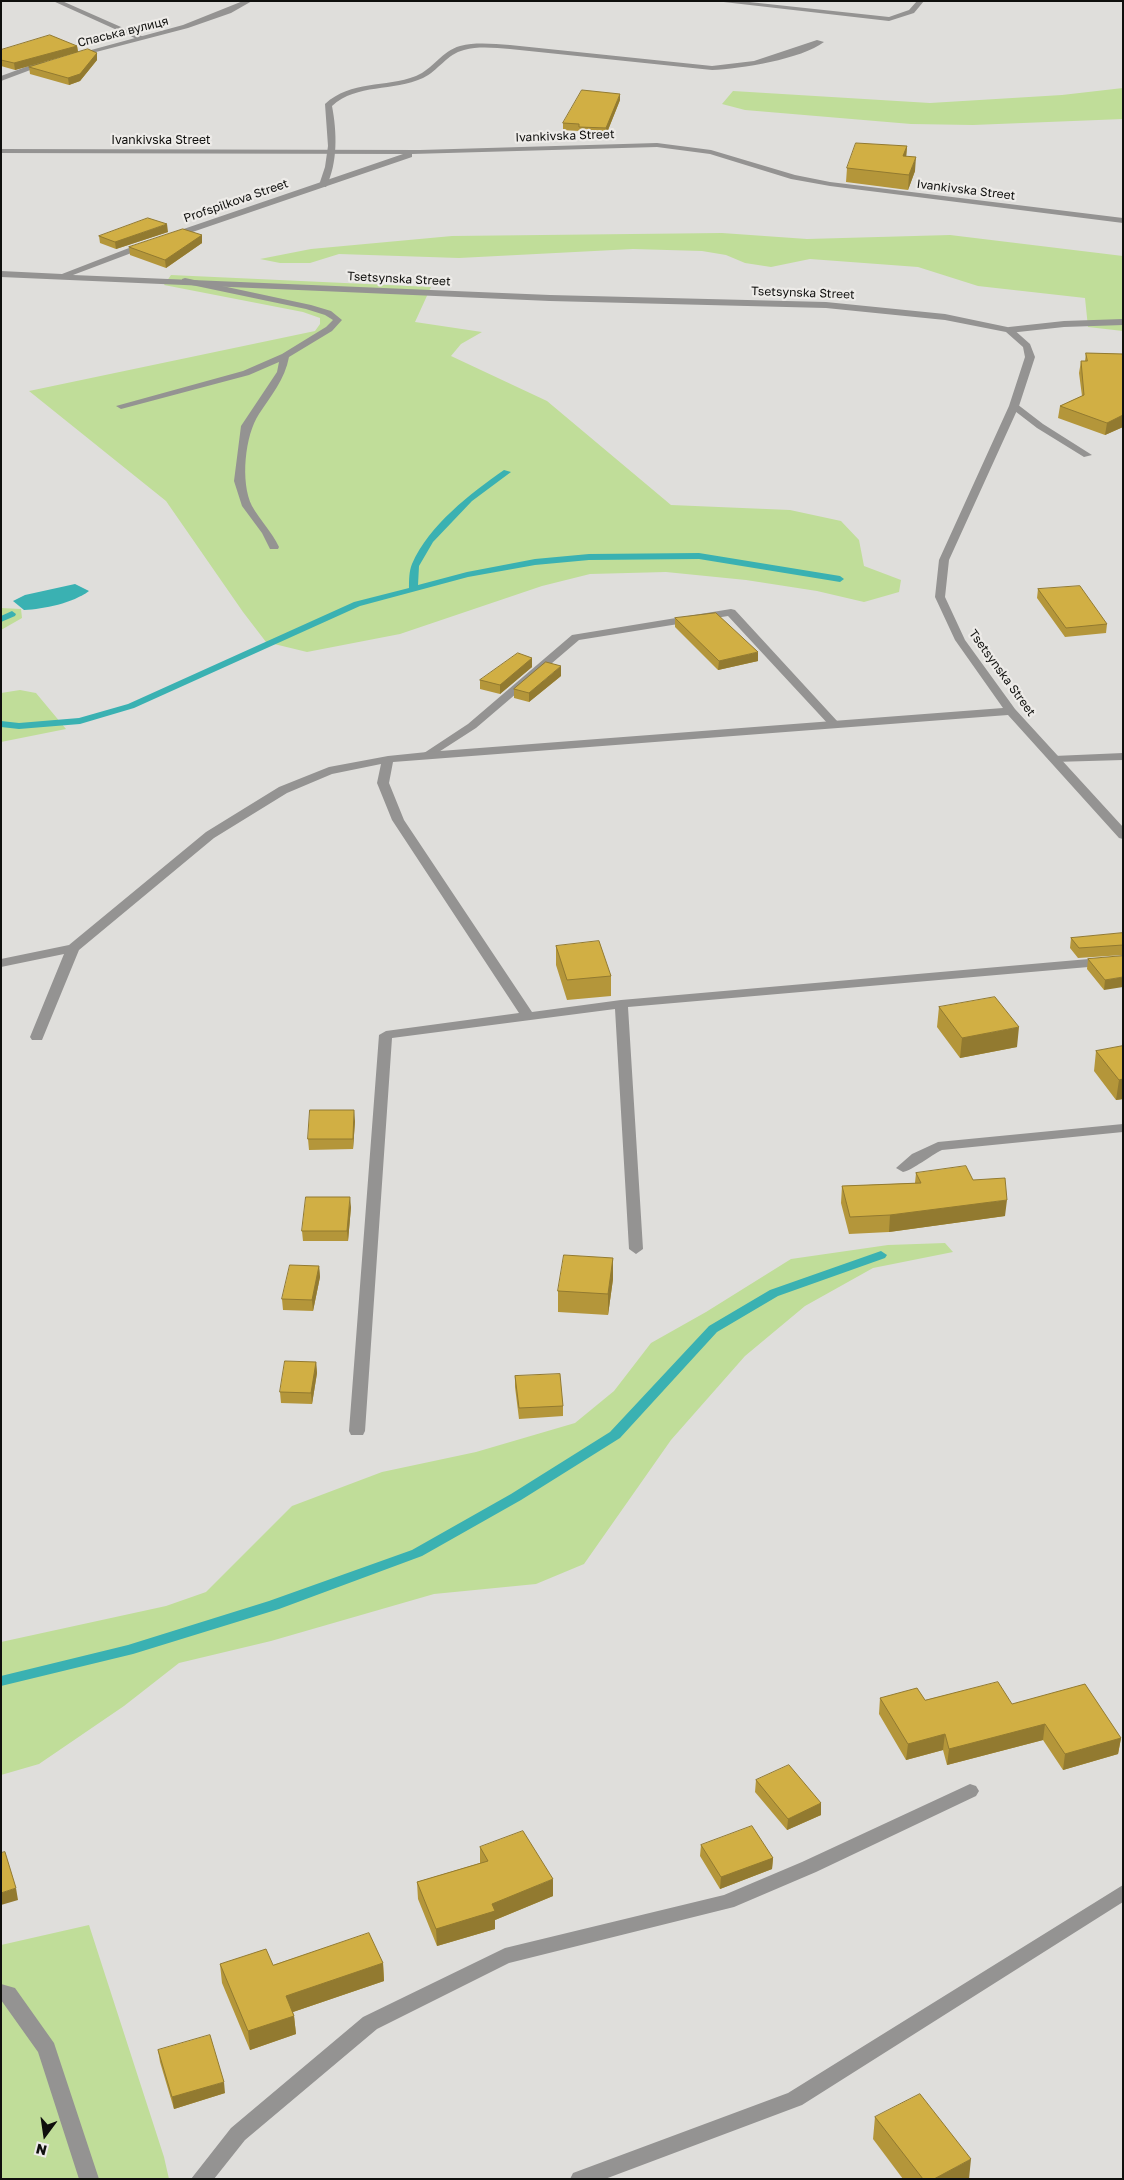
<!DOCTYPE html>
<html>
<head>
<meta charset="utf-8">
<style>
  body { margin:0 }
  #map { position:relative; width:1124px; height:2180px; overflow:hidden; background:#dfdedb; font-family:"Golos Text",sans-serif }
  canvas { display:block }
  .frame { position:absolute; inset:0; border:2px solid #0f0f0d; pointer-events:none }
  .north { position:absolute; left:20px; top:2110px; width:50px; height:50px; -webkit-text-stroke:4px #edebe8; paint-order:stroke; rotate:194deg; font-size:14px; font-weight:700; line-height:20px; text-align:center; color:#0f0f0d }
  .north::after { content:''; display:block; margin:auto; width:18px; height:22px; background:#0f0f0d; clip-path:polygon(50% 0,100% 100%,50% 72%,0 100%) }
</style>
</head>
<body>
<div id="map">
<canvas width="1124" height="2180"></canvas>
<div class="frame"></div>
<div class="north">N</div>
</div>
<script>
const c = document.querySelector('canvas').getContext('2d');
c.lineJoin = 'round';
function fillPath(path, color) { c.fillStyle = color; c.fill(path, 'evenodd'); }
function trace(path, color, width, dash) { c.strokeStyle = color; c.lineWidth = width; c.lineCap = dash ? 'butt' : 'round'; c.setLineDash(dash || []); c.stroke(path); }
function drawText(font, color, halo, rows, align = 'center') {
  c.font = font + ' "Golos Text",sans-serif'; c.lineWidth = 4.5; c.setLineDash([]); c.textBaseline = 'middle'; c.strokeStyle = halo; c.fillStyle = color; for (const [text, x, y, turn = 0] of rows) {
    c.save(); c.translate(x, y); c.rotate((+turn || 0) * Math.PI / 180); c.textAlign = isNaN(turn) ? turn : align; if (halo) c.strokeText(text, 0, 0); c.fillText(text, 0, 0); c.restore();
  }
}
fillPath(new Path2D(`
  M1123 88V119L973 125 911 124 745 110 722 104 733 91 930 103 1062 95Z
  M722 233 807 239 950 235 1123 256V331L1088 327 1085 298 978 286 918 267 810 259 771 267 745 263 726 255 702 251 633 249 459 258 339 254 310 263H280L260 259 311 249 452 236Z
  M171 275 431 287 415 322 482 332 461 344 451 356 547 401 671 505 790 510 841 521 859 540 864 566 901 580 899 592 864 602 817 591 746 580 666 572 590 574 542 586 400 634 307 652 266 642 243 612 166 501 29 391 315 331 320 324V318L303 312 164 285Z
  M1 608 21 609 22 618 1 630Z
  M20 690 36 693 66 729 1 742V693Z
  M945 1243 953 1252 873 1268 805 1306 745 1356 671 1440 584 1564 536 1584 434 1594 271 1641 179 1663 124 1706 39 1764 1 1775V1642L166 1606 206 1592 292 1506 382 1472 476 1452 575 1423 614 1391 651 1343 706 1312 791 1259 888 1245Z
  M89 1925 164 2157 169 2179H1V1945Z`), '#c0dd99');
fillPath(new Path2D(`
  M75 584 89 591C73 603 44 609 24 610L13 601 25 595Z`), '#3ab1b2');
fillPath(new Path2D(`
  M504 470 511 472 472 501 433 542 419 566 418 585 467 572 535 559 589 554 699 553 840 576 844 579 840 582 699 559 589 560 535 565 468 577 360 606 134 708 80 724 19 729 1 727V721L19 723 79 718 128 704 354 602 409 588C409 581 409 571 412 564 429 525 470 494 504 470Z
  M12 611 16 614 15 616 1 622V616Z
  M881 1251 887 1255 885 1258 778 1296 717 1332 620 1438 521 1500 422 1556 279 1609 133 1654 1 1686V1676L128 1645 269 1601 412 1550 511 1494 610 1432 709 1326 770 1290Z`), '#3ab1b2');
fillPath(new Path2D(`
  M53 1H62L146 38 139 40Z
  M715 1H740L889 17 909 10 917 1H924L914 13 889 21Z
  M817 40 824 42C802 59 740 69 712 70L510 49C495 48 479 46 464 50 447 54 438 71 423 78 393 92 357 83 332 106 337 132 338 163 326 187L319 185 325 167 328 146 325 104C351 80 385 88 416 76 433 69 442 51 460 46 476 42 493 44 510 45L712 66 754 61Z
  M185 278 311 305 331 311 342 320 332 331 289 357C285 379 271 396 259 414 245 435 240 482 252 506 260 520 272 532 279 547L278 549H270L262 533 242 506 234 481 241 426 277 372 279 362 249 375 121 409 116 406 243 371 282 354 326 327 333 320 325 315 306 309 182 283V279Z
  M1123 319V325L1064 327 1009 333 1005 330 1009 327 1064 321Z
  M1011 404H1017L1043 424 1092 455 1084 457 1037 428 1011 408Z
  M731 609 735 610 838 722V726H830L728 616 579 640 476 728 431 757H423L421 755 468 724 572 635Z
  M1123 753V760L1054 762 1048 759 1054 756Z
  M1123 1124V1132L942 1150C931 1155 913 1170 903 1172L896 1168 912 1154 938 1142Z
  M970 1784 976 1786 979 1791 976 1796 816 1872 734 1907 509 1963 377 2029 245 2140 214 2179H191L231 2128 363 2017 505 1948 724 1895 802 1862Z
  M1 1984 15 1988 54 2043 99 2179H79L38 2052 1 2000Z`), '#949392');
fillPath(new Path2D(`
  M243 1H252L231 13 188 28 73 58 69 56 183 25Z
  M42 61 49 63 1 81V76Z
  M657 143 711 150 795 175 830 182 1123 218V223L830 186 791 179 710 154 657 147 412 154V157L169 240 165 237 166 235 403 154 1 153V149L420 150Z
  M147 241 150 242V246L73 275 550 295 826 302 945 314 1012 328 1030 344 1035 357 1019 406 949 560 945 597 965 640 1015 709 1123 827V839L1119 838 1008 715 393 762 389 783 404 820 532 1012 621 1000 1123 956V964L628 1007 643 1249 636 1254 629 1249 615 1009 392 1038 365 1431 363 1435H351L349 1431 379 1035 386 1031 519 1013 392 820 377 783 381 764 332 774 287 793 214 838 79 950 42 1040H32L30 1037 64 954 1 967V959L69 945 206 832 279 787 329 767 388 756 427 752 1003 708 955 640 935 597 939 560 1009 406 1025 357 1023 347 1006 332 945 320 826 308 550 301 1 277V271L62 274Z
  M1123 1885V1902L802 2105 605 2179H570L573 2173 788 2093Z`), '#949392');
fillPath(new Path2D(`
  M77 46 78 52 15 70 1 66V50Z
  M97 53V60L80 81 69 85 30 74 29 67Z
  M620 100 606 135 579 134V131L563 130V123Z
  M907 146 906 156 915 171 908 190 846 182 847 168Z
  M168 232 116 249 100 243 99 236Z
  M202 235V243L166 268 130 255 129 247Z
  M1086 353 1123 354V427L1105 435 1058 418 1060 406 1082 396 1079 373 1081 361H1085Z
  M1038 589 1107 624 1106 633 1065 637 1037 598Z
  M675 618 758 661 718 670 675 627Z
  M532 658V667L500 694 480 689V680Z
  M561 676 529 702 514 698V689Z
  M1123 933V955L1078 958 1070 948 1071 938Z
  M556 946 611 976V996L567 1000 556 965Z
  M1123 956 1104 990 1087 969 1088 959Z
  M939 1007 1017 1047 960 1058 937 1027Z
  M1123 1046V1099L1116 1100 1094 1071 1096 1051Z
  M355 1121 353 1149 309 1150 308 1139Z
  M916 1173 973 1180 1005 1216 889 1232 849 1234 841 1203 842 1186 915 1183Z
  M351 1207 348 1241H303L302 1231Z
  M613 1258V1279L608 1315 558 1312V1291Z
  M319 1266 320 1277 313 1311 283 1310 282 1299Z
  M316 1362 317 1373 312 1404 281 1403 280 1392Z
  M515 1376 563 1406V1416L519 1419 515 1387Z
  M880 1698 1012 1704 1121 1738 1118 1754 1063 1770 1043 1740 947 1765 943 1750 906 1760 879 1714Z
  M756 1780 821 1803V1815L787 1830 755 1792Z
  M701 1845 773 1858 772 1869 720 1889 700 1856Z
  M480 1847 553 1896 495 1920V1929L437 1946 418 1899 417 1882 480 1863Z
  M383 1963 384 1981 293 2012 294 2016 296 2034 250 2050 222 1983 220 1964 273 1965Z
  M158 2050 225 2093 174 2109 160 2062Z
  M875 2117 969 2179H903L873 2139Z`), '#b4963a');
fillPath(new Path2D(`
  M77 46 78 52 15 70 14 63Z
  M97 53V60L80 81 69 85 68 78Z
  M620 94V100L606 135V128Z
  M907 146 906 160 903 156Z
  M916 157 915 171 908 190 909 175Z
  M167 224 168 232 116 249 115 242Z
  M202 235V243L166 268 165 260Z
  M1123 415V427L1105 435 1107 423Z
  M758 652V661L718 670 719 661Z
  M532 658V667L500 694V685Z
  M561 666V676L529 702V693Z
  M1123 977V987L1104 990 1105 980Z
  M1019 1027 1017 1047 960 1058 962 1038Z
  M1123 1079V1099L1116 1100 1119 1080Z
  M354 1110 355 1121 353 1149V1139Z
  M350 1197 351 1207 348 1241 347 1231Z
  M1007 1200 1005 1216 889 1232 890 1215Z
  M613 1258V1279L608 1315V1294Z
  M319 1266 320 1277 313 1311 312 1300Z
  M316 1362 317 1373 312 1404 311 1393Z
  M1045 1724 1043 1740 947 1765 949 1749Z
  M945 1734 943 1750 906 1760 908 1744Z
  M1121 1738 1118 1754 1063 1770 1065 1754Z
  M821 1803V1815L787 1830 788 1819Z
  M773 1858 772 1869 720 1889 721 1877Z
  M553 1879V1896L495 1920V1929L437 1946 436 1929 492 1904Z
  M16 1888 18 1900 1 1905V1893Z
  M383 1963 384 1981 287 2014 286 1996Z
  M294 2016 296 2034 250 2050 248 2031Z
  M224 2082 225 2093 174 2109 172 2097Z
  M971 2159 969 2179H934Z`), '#927a30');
const building = new Path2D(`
  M50 35 77 46 14 63 1 60V50Z
  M88 49 97 53 80 74 68 78 29 67Z
  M582 90 620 94 606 128 579 127V124L563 123Z
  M856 143 907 146 903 156 916 157 909 175 847 168Z
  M148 218 167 224 115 242 99 236Z
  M183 229 202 235 165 260 129 247Z
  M1086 353 1123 354V415L1107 423 1060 406 1084 395 1081 361H1087Z
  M1080 586 1107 624 1066 628 1038 589Z
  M716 613 758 652 719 661 675 618Z
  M518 653 532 658 500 685 480 680Z
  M546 662 561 666 529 693 514 689Z
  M1123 933V945L1079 948 1071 938Z
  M599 941 611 976 567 980 556 946Z
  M1123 956V977L1105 980 1088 959Z
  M995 997 1019 1027 962 1038 939 1007Z
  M1123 1046V1079L1119 1080 1096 1051Z
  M310 1110H354L353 1139H308Z
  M966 1166 973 1180 1005 1178 1007 1200 890 1215 850 1217 842 1186 921 1183 916 1173Z
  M306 1197H350L347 1231H302Z
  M564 1255 613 1258 608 1294 558 1291Z
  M290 1265 319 1266 312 1300 282 1299Z
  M285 1361 316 1362 311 1393 280 1392Z
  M560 1374 563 1406 519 1408 515 1376Z
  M998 1682 1012 1704 1085 1684 1121 1738 1065 1754 1045 1724 949 1749 945 1734 908 1744 880 1698 917 1688 925 1700Z
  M789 1765 821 1803 788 1819 756 1780Z
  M752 1826 773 1858 721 1877 701 1845Z
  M523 1831 553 1879 492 1904 495 1911 436 1929 417 1882 488 1861 480 1847Z
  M5 1852 16 1888 1 1893V1853Z
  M369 1933 383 1963 286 1996 294 2016 248 2031 220 1964 266 1949 273 1965Z
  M210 2035 224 2082 172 2097 158 2050Z
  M920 2094 971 2159 934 2179H923L875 2117Z`);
fillPath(building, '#d1af44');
trace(building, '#927a30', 1);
drawText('12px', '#0f0f0d', '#edebe8', [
  ["Спаська вулиця",123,32,-14],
  ["Ivankivska Street",565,136,-2],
  ["Ivankivska Street",161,140],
  ["Ivankivska Street",966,190,7],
  ["Profspilkova Street",236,201,-19],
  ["Tsetsynska Street",399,279,3],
  ["Tsetsynska Street",803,293,2],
  ["Tsetsynska Street",1002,673,54]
]);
</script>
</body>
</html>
